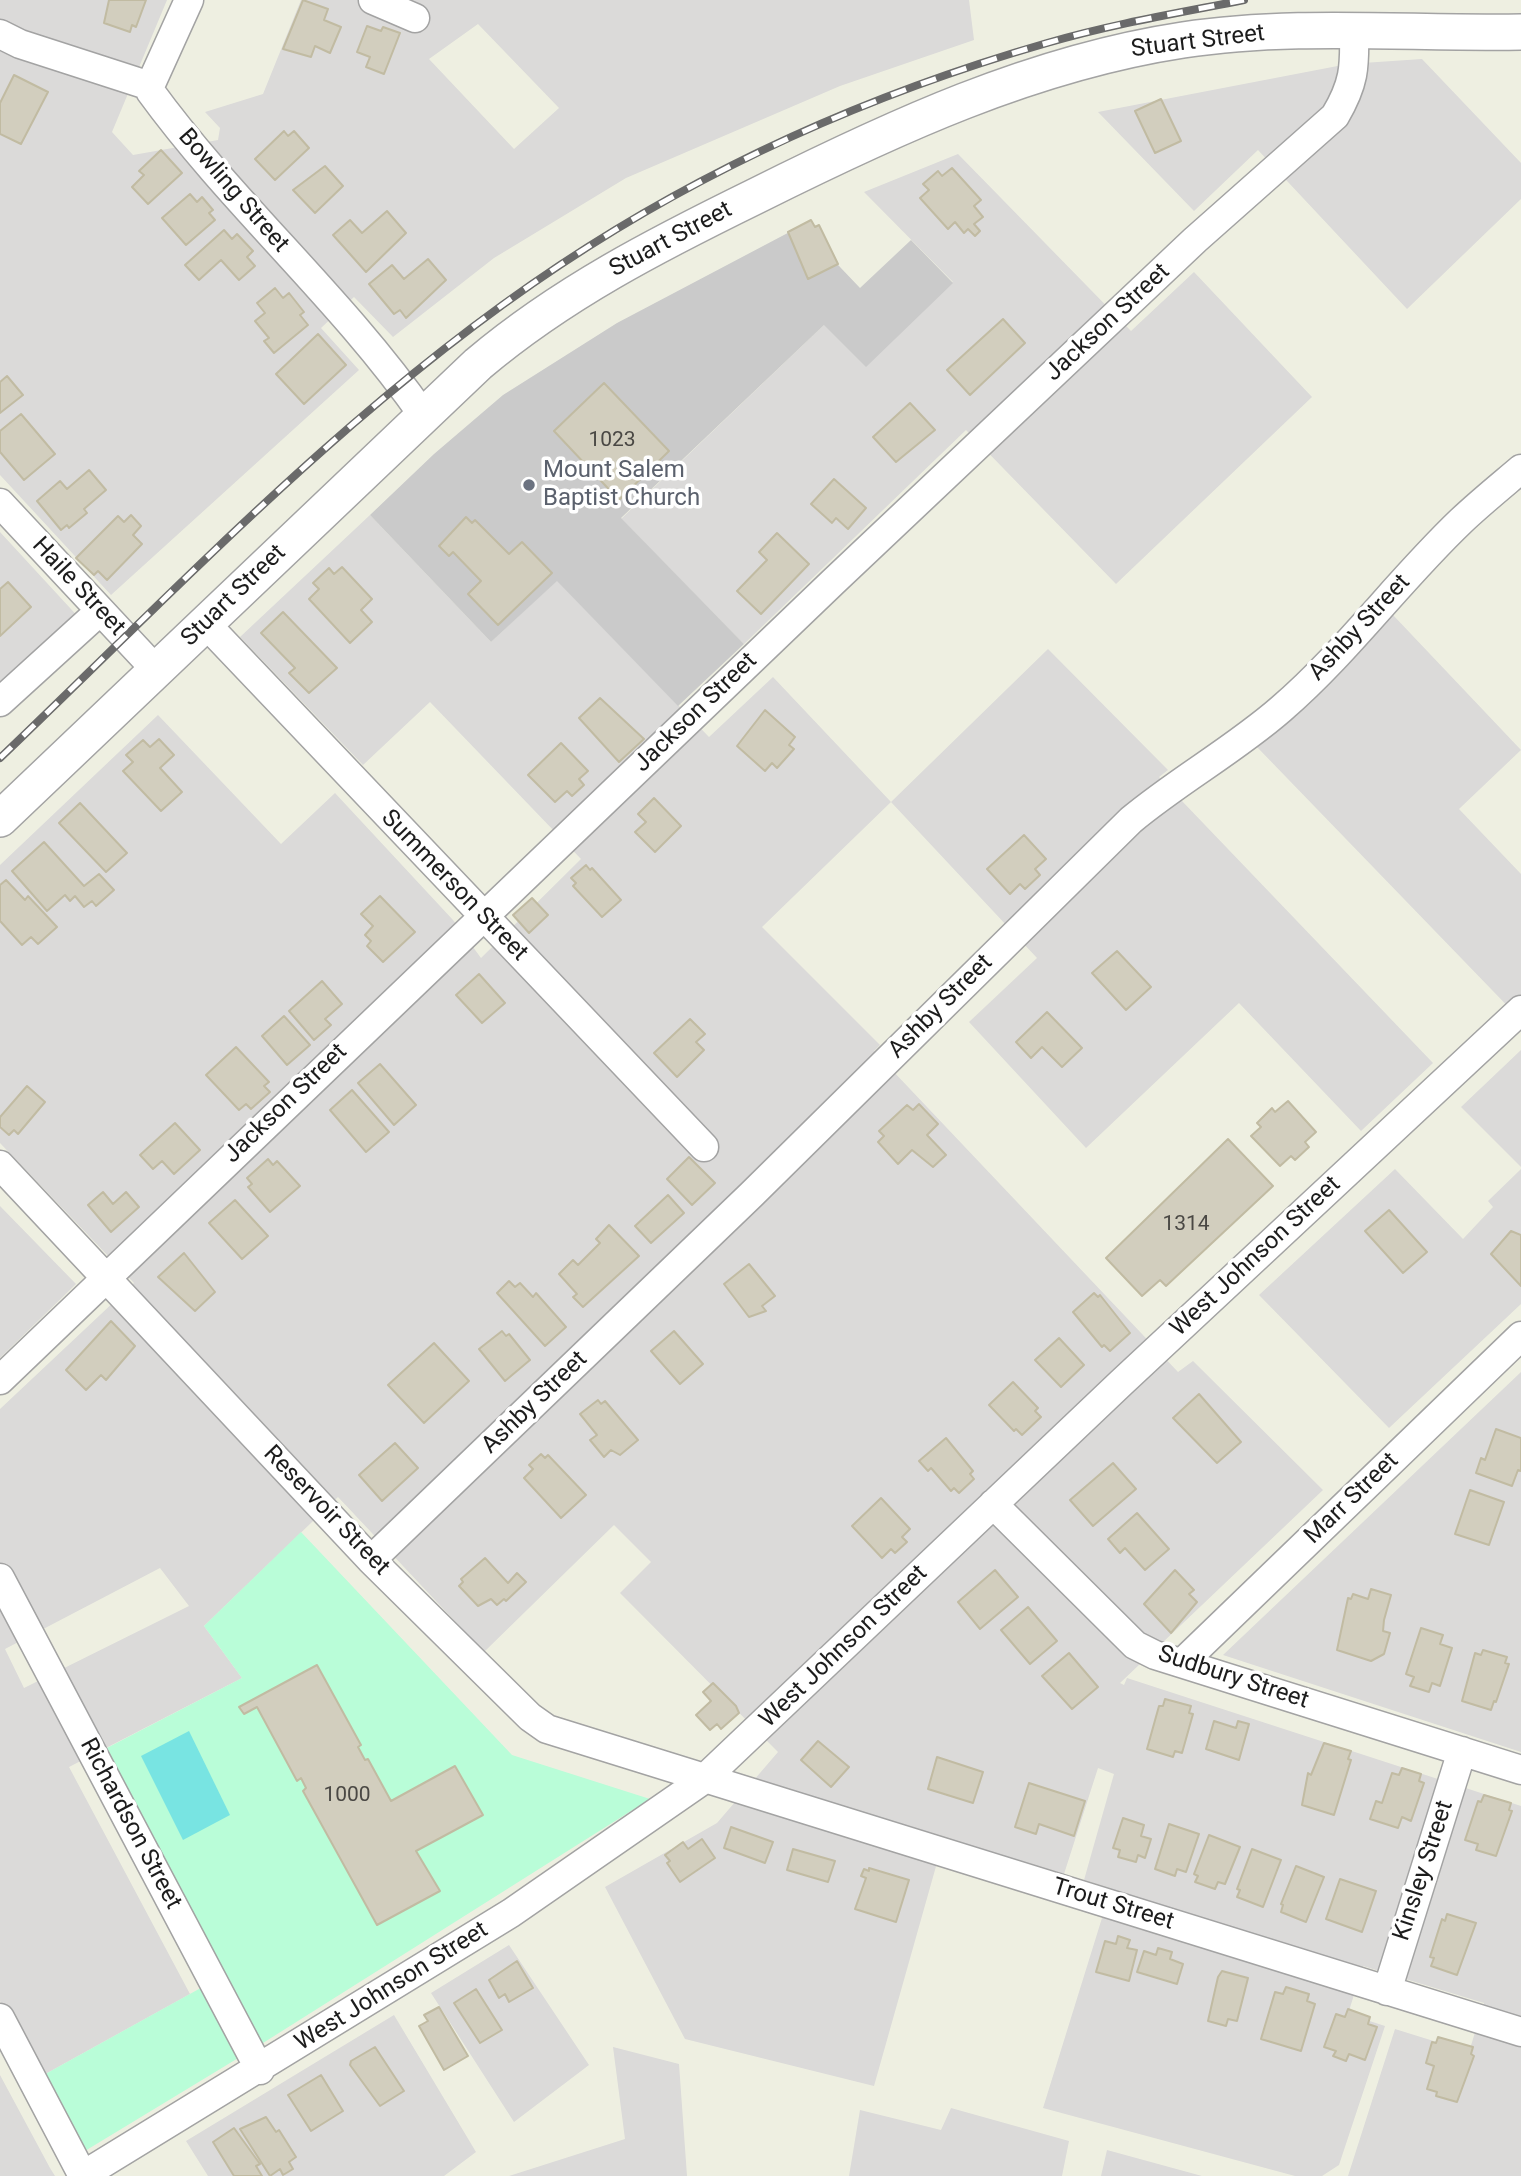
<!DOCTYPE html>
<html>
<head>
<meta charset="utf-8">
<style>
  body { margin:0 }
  canvas { display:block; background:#eeefe1 }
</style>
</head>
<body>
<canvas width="1521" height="2176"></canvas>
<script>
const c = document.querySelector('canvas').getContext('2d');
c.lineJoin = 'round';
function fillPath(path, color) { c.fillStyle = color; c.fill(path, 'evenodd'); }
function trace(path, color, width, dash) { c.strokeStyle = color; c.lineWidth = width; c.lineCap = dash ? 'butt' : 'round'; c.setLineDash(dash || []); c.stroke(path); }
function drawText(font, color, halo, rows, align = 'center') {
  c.font = font + ' Roboto,sans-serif'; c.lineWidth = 7; c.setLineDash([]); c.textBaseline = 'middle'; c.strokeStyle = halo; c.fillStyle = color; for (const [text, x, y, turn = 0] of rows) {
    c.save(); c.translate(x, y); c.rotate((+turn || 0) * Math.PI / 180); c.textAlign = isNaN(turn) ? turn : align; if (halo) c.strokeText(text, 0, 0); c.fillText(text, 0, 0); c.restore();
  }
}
fillPath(new Path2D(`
  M0 0H167L112 132 133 155 218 140 220 128 205 112 263 94 301 0H969L974 40 840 86 626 178 494 258 393 337 354 297 321 328 359 370 111 595 0 475ZM478 24 559 108 514 149 429 59Z
  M1422 59 1521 163V199L1407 309 1258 150 1194 211 1098 112 1348 64Z
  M958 154 1131 331 1194 272 1312 397 1116 584 966 430 744 644 621 519 825 324 953 282 864 192Z
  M370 515 491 642 557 580 709 737 773 677 891 802 1048 649 1168 770 1159 777 1433 1063 1361 1131 1239 1003 1086 1148 969 1022 1037 958 891 802 762 927 880 1045 874 1051 1178 1372 1193 1361 1323 1490 1120 1683 1124 1685 1127 1678 1521 1806V2176H1348L1395 2029 1469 2052 1484 2003 1363 1966 1348 2014 1385 2026 1339 2165 1322 2176H1295L1043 2108 1111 1889 1084 1880 1114 1774 1098 1768 1064 1874 944 1838 874 2086 685 2039 605 1887 717 1823 778 1752 620 1593 651 1562 614 1525 484 1652 338 1497 204 1626 242 1678 69 1767 190 1994 40 2077 0 2001V1409L134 1283 0 1143V865L158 715 281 844 335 793 453 920 481 958 581 859 430 702 363 765 240 637ZM160 1568 189 1606 24 1688 5 1649Z
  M0 532 82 621 0 696Z
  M1393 615 1521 750 1459 809 1521 874V1020L1257 747Z
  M1521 1050V1167L1461 1107Z
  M1395 1169 1463 1239 1493 1207 1488 1201 1521 1169V1304L1389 1428 1259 1295Z
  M0 1206 76 1284 0 1358Z
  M1521 1372V1752L1223 1655 1462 1428Z
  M509 1945 589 2065 514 2122 431 1993Z
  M394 2015 476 2152 444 2176H208L186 2141Z
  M613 2047 679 2064 687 2176H509L625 2139Z
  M0 2075 50 2168 55 2176H0Z
  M951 2108 1069 2141 1062 2176H849L860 2110 941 2130Z
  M1107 2150 1202 2176H1101Z`), '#dbdad9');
fillPath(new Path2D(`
  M801 226 860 288 911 240 953 283 866 367 824 325 621 518 744 644 678 706 557 581 491 642 370 515 434 454 503 395 617 323Z`), '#cacaca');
fillPath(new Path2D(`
  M301 1532 512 1755 650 1799 263 2043 80 2154 40 2077 226 1974 103 1750 242 1678 204 1626Z`), '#b9fdd8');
fillPath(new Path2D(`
  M189 1731 230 1815 183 1840 141 1756Z`), '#78e4e2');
const building = new Path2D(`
  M109 0H146L136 27 132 25 130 32 104 23Z
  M303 0 328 9 324 20 341 27 330 53 315 46 311 57 283 49Z
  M367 26 381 31 383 27 400 33 384 74 366 67 370 57 357 52Z
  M14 75 48 92 21 144 0 134V103Z
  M1161 99 1181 141 1155 153 1135 111Z
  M284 131 288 136 294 131 309 148 275 180 255 159Z
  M161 150 182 173 148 204 132 187 144 175 139 171Z
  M325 166 343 186 315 213 293 190Z
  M952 168 981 200 974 206 983 217 974 224 980 231 975 236 968 229 964 233 955 222 948 229 920 198 929 190 923 184 938 171 942 176Z
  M190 194 197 202 202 197 213 210 209 213 215 220 186 245 162 218Z
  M387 211 406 233 366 272 333 235 350 220 362 233Z
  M811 220 815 227 819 225 838 264 808 279 788 232Z
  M224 230 232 239 237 234 253 251 247 257 255 266 239 280 221 260 199 280 185 265Z
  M428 259 446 280 406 318 400 310 394 314 369 284 392 265 404 279Z
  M275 288 283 298 289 293 304 312 300 315 308 325 274 353 264 341 269 338 255 321 265 313 257 303Z
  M1003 319 1025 343 970 395 947 370Z
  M318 334 346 365 304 404 276 374Z
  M7 376 23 395 0 413V382Z
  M604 383 669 451 619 500 554 431Z
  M910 403 935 430 896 462 873 437Z
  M21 414 55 454 24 480 0 452V431Z
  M89 470 106 490 84 509 87 513 69 528 67 525 61 530 37 501 60 481 67 489Z
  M834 479 866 508 848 529 836 518 832 523 811 504Z
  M131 515 141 526 133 535 142 544 107 580 98 571 94 575 76 558 118 516 124 522Z
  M466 517 472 523 475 520 509 554 522 542 552 573 498 625 468 594 481 581 453 552 449 556 439 546Z
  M777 533 809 564 761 614 737 591 767 560 759 552Z
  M342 567 372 599 361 610 372 622 350 643 309 599 319 589 313 583 329 568 334 574Z
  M8 582 31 607 0 636V589Z
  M283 612 337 668 309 693 289 673 295 668 261 633Z
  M600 698 644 739 619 762 579 718Z
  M765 710 795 737 789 745 794 749 777 768 772 763 765 771 737 746Z
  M159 739 174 755 160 768 182 792 161 811 123 771 133 762 126 755 143 740 150 747Z
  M561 743 588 771 579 779 584 785 572 796 567 791 555 802 528 775Z
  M654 798 681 826 655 852 635 832 646 822 638 814Z
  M80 803 127 853 106 872 59 823Z
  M1024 835 1046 859 1035 869 1040 875 1025 889 1020 884 1010 894 987 869Z
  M44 842 84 886 99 874 114 890 96 906 92 901 84 907 75 896 70 901 65 895 47 911 12 871Z
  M586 865 590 870 592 868 621 900 602 917 573 886 576 883 571 878Z
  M6 880 25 900 28 896 57 927 38 944 31 937 22 945 0 921V885Z
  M380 896 415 932 383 962 367 946 371 941 365 935 373 926 361 914Z
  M532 898 548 915 529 933 513 915Z
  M1117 951 1151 987 1126 1010 1092 973Z
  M479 974 505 1003 482 1023 456 995Z
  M322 981 342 1004 325 1019 331 1025 314 1040 289 1011Z
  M1047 1012 1082 1048 1062 1067 1042 1047 1031 1058 1016 1042Z
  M284 1016 310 1045 287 1065 262 1036Z
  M690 1019 705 1034 696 1042 704 1050 677 1077 654 1053Z
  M236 1047 269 1082 264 1086 270 1092 251 1109 246 1104 239 1110 206 1075Z
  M380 1064 416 1105 394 1125 358 1083Z
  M27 1086 45 1102 18 1134 14 1130 9 1135 0 1127V1117Z
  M352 1090 389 1132 366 1152 330 1110Z
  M1288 1101 1316 1132 1305 1142 1309 1147 1295 1160 1291 1156 1280 1166 1251 1136 1261 1127 1257 1123 1272 1108 1275 1112Z
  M919 1104 938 1124 927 1135 946 1155 933 1167 912 1150 898 1164 878 1142 884 1136 879 1131 907 1105 913 1110Z
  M175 1123 200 1150 174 1174 162 1161 153 1169 140 1155Z
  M1228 1139 1273 1186 1166 1286 1160 1280 1142 1296 1106 1258Z
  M689 1157 715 1183 692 1205 667 1179Z
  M268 1159 273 1165 277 1161 300 1186 270 1212 248 1187 252 1184 247 1178Z
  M103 1192 113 1204 126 1192 139 1207 111 1232 88 1205Z
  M668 1195 684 1213 651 1243 635 1226Z
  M235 1200 268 1236 242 1259 209 1223Z
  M1389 1210 1427 1252 1403 1273 1365 1231Z
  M609 1225 639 1256 583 1307 573 1297 577 1294 559 1274 573 1260 578 1265 600 1243 596 1239Z
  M1511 1231 1521 1235V1286L1491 1254Z
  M184 1253 215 1292 195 1311 158 1277Z
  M749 1264 775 1296 762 1306 766 1311 749 1317 724 1284Z
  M509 1281 515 1287 520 1283 533 1297 536 1293 566 1327 545 1346 497 1293Z
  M1094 1293 1098 1297 1100 1295 1130 1333 1110 1351 1104 1345 1102 1347 1073 1312Z
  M111 1321 135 1346 106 1380 101 1375 86 1390 66 1370Z
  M502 1331 506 1336 509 1334 530 1360 505 1381 479 1349Z
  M674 1331 703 1364 680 1384 651 1351Z
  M1059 1338 1084 1365 1061 1387 1035 1360Z
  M434 1343 469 1381 424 1423 388 1385Z
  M1013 1382 1038 1408 1035 1411 1041 1417 1022 1435 1016 1429 1014 1431 989 1405Z
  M1199 1394 1241 1442 1217 1463 1173 1418Z
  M598 1400 601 1404 605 1401 638 1440 620 1455 611 1450 604 1457 590 1440 597 1435 580 1414Z
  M1496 1429 1521 1438V1471L1518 1470 1512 1486 1476 1473 1481 1458 1485 1460Z
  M946 1438 973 1471 970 1474 974 1479 959 1493 954 1488 951 1491 931 1468 928 1471 919 1461Z
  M395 1443 418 1468 382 1501 359 1475Z
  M541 1454 545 1458 548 1455 586 1495 561 1518 524 1478 533 1469 529 1465Z
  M1113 1463 1136 1489 1093 1526 1070 1500Z
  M1470 1490 1504 1502 1489 1545 1455 1534Z
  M881 1498 910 1529 902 1537 907 1542 895 1553 891 1549 882 1558 852 1526Z
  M1137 1513 1169 1549 1145 1570 1125 1548 1120 1553 1108 1539Z
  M485 1558 508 1583 517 1573 526 1582 506 1601 504 1599 497 1605 491 1599 478 1606 459 1586 463 1582 461 1579Z
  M995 1570 1018 1597 980 1629 958 1602Z
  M1175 1570 1194 1590 1189 1594 1197 1602 1171 1633 1144 1604Z
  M1371 1589 1391 1595 1384 1620 1383 1631 1390 1633 1384 1654 1371 1661 1337 1650 1348 1598 1351 1599 1353 1594 1368 1599Z
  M1028 1607 1057 1641 1030 1664 1001 1630Z
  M1421 1628 1443 1635 1440 1644 1452 1648 1440 1686 1432 1683 1429 1692 1410 1686 1414 1677 1406 1674Z
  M1483 1650 1507 1657 1505 1663 1509 1664 1496 1702 1494 1701 1491 1710 1462 1701 1475 1653 1481 1655Z
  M1069 1653 1098 1687 1072 1709 1042 1676Z
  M317 1665 361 1745 358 1747 365 1760 368 1759 391 1801 455 1766 483 1815 416 1851 440 1891 377 1925 303 1791 306 1788 301 1778 297 1781 257 1707 244 1714 239 1707Z
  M713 1683 736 1706 739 1713 721 1729 717 1724 710 1730 696 1715 711 1701 703 1692Z
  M1165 1699 1191 1706 1189 1713 1193 1714 1182 1753 1175 1751 1173 1757 1147 1749 1159 1706H1163Z
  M1214 1721 1236 1728 1238 1721 1249 1724 1239 1760 1206 1749Z
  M818 1741 849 1767 831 1787 801 1760Z
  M1324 1743 1351 1751 1348 1759 1351 1760 1334 1815 1302 1805 1308 1773 1311 1775Z
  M937 1757 983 1772 973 1803 928 1789Z
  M1402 1768 1421 1774 1419 1781 1424 1783 1411 1821 1402 1817 1398 1828 1370 1819 1376 1801 1382 1803 1392 1773 1399 1775Z
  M1029 1783 1085 1801 1074 1836 1039 1824 1036 1834 1015 1827Z
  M1484 1795 1511 1803 1509 1810 1512 1811 1496 1856 1476 1850 1478 1844 1465 1840 1478 1801 1481 1802Z
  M1123 1818 1144 1825 1141 1836 1151 1839 1145 1858 1138 1855 1136 1862 1118 1857 1120 1850 1113 1848Z
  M1169 1824 1199 1834 1186 1872 1177 1869 1175 1876 1155 1869Z
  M731 1827 773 1842 765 1863 724 1848Z
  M1209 1835 1240 1847 1225 1884 1218 1882 1215 1889 1195 1882 1198 1876 1194 1874Z
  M702 1839 715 1858 680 1882 667 1863 670 1861 665 1855 683 1842 688 1849Z
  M793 1849 835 1861 828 1882 787 1870Z
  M1252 1849 1281 1860 1263 1907 1237 1897 1240 1890 1237 1889Z
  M1296 1866 1324 1877 1306 1922 1281 1912 1283 1905 1281 1904Z
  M869 1868 909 1880 896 1922 855 1909 866 1878 861 1876 864 1869 869 1871Z
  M1340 1879 1376 1891 1362 1932 1326 1919Z
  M1447 1914 1476 1923 1457 1975 1431 1966 1434 1958 1430 1957 1442 1919 1445 1921Z
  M1118 1936 1130 1940 1127 1948 1137 1950 1129 1981 1096 1972 1105 1941 1116 1944Z
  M1158 1948 1172 1952 1170 1959 1183 1964 1177 1984 1137 1972 1144 1951 1156 1955Z
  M517 1961 533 1988 509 2002 505 1994 499 1998 489 1980Z
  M1222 1971 1248 1978 1237 2021 1228 2019 1226 2026 1208 2021 1218 1977Z
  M1286 1987 1309 1994 1307 2001 1315 2004 1301 2051 1261 2039 1275 1992 1283 1994Z
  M476 1989 502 2030 480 2043 454 2003Z
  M439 2007 468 2056 444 2070 419 2026 428 2021 424 2015Z
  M1348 2009 1370 2017 1368 2024 1377 2027 1365 2060 1349 2054 1346 2061 1333 2056 1336 2051 1324 2047 1336 2014 1345 2017Z
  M1438 2037 1473 2047 1471 2054 1474 2056 1457 2102 1436 2096 1437 2092 1427 2089 1434 2066 1426 2063 1432 2042 1436 2043Z
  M375 2047 404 2091 380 2106 350 2065 351 2061Z
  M321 2075 343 2111 311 2131 288 2095Z
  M266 2117 276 2132 279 2130 296 2157 289 2162 293 2169 283 2175 280 2169 270 2176 240 2129Z
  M234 2128 260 2164 256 2166 262 2176H234L213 2142Z`);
fillPath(building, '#d2cebe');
trace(building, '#c1bba2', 2);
const minor = new Path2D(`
  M373 0 415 18
  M0 34 20 44 150 86V91C233 205 342 299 423 415
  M150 86 189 0
  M0 503 156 670
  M205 623 704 1147
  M0 702 100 611
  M0 1165 371 1560 530 1717 547 1729 1521 2032
  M0 1380 833 582 1195 240 1335 116C1354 84 1355 68 1354 31
  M993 1504 1135 1645 1155 1655 1521 1770
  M371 1560 751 1195 1131 820C1179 780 1234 750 1281 709 1347 652 1398 581 1461 521 1480 503 1501 486 1521 469
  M0 1578 260 2070
  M1183 1662 1521 1336
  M1387 1991 1462 1751
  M0 2018 83 2176
  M82 2176 511 1913 703 1780 1121 1383 1521 1010`);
const tertiary = new Path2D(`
  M0 819 478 364C562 293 658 244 756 196 892 128 1032 63 1183 40 1295 23 1409 34 1521 32`);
trace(minor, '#a3a3a3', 31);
trace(tertiary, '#a3a3a3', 38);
trace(minor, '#fff', 28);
trace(tertiary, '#fff', 35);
const rail = new Path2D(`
  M0 758C179 587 352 403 560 265 709 166 876 92 1047 43 1112 24 1178 13 1244 0`);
trace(rail, '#6a6a6a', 8);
trace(rail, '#fff', 5, [16]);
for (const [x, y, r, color] of [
  [529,485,7,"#6b7280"]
]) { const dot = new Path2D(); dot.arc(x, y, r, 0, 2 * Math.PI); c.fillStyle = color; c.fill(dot); trace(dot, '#fff', 2.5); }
drawText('21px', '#4a4844', null, [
  ["1023",612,441],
  ["1314",1186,1225],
  ["1000",347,1796]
]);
drawText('24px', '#1c1c1c', '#fff', [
  ["Stuart Street",1198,42,-7],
  ["Bowling Street",233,191,49],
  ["Stuart Street",671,240,-28],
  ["Jackson Street",1108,323,-43],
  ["Haile Street",78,587,47],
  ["Stuart Street",234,596,-44],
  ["Ashby Street",1360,628,-47],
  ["Jackson Street",696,713,-44],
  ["Summerson Street",454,886,46],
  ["Ashby Street",941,1007,-45],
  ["Jackson Street",286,1104,-44],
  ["West Johnson Street",1256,1257,-43],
  ["Ashby Street",535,1403,-44],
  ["Marr Street",1352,1499,-44],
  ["Reservoir Street",326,1511,46],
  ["West Johnson Street",844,1647,-44],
  ["Sudbury Street",1233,1678,18],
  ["Richardson Street",130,1824,62],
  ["Kinsley Street",1424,1871,-72],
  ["Trout Street",1113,1905,17],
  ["West Johnson Street",392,1987,-32]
]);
drawText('24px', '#5b616d', '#fff', [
  ["Mount Salem",543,471],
  ["Baptist Church",543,499]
], 'left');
</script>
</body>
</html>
